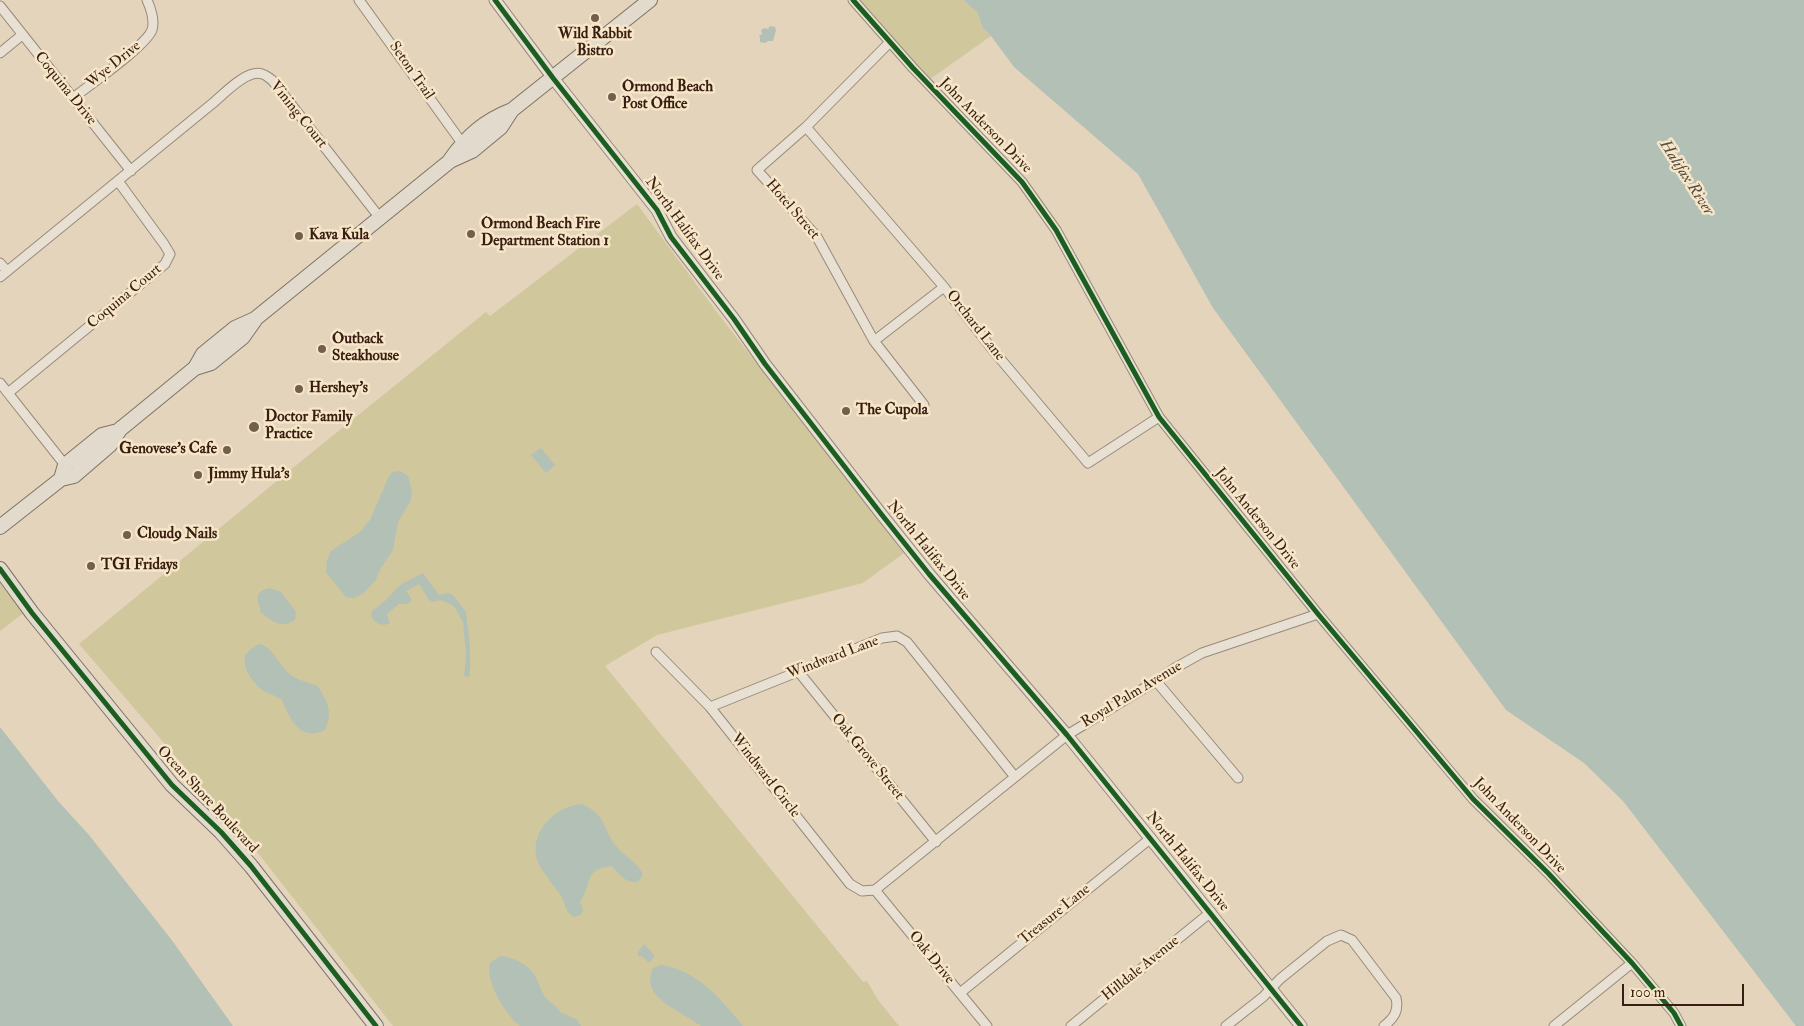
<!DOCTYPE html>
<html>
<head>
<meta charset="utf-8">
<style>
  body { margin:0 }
  #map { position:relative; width:1804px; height:1026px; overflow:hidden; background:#e3d4bb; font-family:"IM FELL Double Pica",serif }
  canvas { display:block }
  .scale { position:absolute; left:1622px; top:984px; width:122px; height:22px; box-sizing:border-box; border:2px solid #381e12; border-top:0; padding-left:6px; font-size:15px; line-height:18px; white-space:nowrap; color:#381e12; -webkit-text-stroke:4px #f7e6c8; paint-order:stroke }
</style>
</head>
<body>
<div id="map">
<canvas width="1804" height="1026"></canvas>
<div class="scale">100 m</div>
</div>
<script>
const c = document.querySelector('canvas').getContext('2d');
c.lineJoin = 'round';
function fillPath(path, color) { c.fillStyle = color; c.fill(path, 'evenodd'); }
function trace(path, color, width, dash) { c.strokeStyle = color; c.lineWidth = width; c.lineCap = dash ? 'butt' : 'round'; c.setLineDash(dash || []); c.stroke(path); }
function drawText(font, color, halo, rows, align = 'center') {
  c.font = font + ' "IM FELL Double Pica",serif'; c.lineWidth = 5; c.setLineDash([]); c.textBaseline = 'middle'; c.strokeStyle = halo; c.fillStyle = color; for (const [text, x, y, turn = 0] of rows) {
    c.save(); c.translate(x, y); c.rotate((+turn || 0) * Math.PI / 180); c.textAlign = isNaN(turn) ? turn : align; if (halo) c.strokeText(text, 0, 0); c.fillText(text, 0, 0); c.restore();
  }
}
fillPath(new Path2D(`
  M853 0H963L977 12 983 28 991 36 926 82Z
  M637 204 719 315 904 553 863 583 657 635 605 666 863 982 867 981 878 1000 899 1026H393L251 844 79 644 289 471 486 312 490 316Z
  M0 569 29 609 0 631Z`), '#d0c79d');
fillPath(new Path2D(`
  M963 0H1804V1026H1796L1623 801 1584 763 1506 710 1213 308 1138 174 1014 67 991 36 983 28 977 12Z
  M770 26 775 27 776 30 773 41H768L765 43 760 42V38L759 36 762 34 761 30 764 28 768 29Z
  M541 448 555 465 546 473 531 455Z
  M396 471 402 472 408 476 412 491 411 500 398 522 393 550 381 568 375 581 363 594 353 598 346 597 326 572 327 560 331 551 360 532 370 520 390 474Z
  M423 573 439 595 448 593 453 595 466 612 470 647V676L466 677 464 675 466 656 463 622 454 606 440 600 433 602 429 600 419 584 406 591 412 600 408 604H399L387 614 390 623C382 627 376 624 371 616L372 611 385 601 400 585Z
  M269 588 281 592 296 612 295 620C281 629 274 622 261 613L257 597 261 591Z
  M259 644C275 648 278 666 291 675 298 680 309 683 318 686 328 704 333 711 325 730 301 742 290 720 282 700 276 695 268 694 261 689 253 683 240 665 246 654 249 650 254 647 259 644Z
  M0 727 58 801 89 835 171 939 233 1026H0Z
  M582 804C608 816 601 827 616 846 624 856 637 862 643 874L639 881C625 885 621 874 611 866 583 870 593 882 580 902L583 909 582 914 575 917C565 914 566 903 561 896 554 885 544 875 539 864 526 835 554 806 582 804Z
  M644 944 654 955 653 959 649 963 642 956H638V952Z
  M500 956C512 957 526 963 534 974 538 980 540 989 544 995 548 1002 557 1005 560 1012L576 1019 581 1026H520C506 1015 485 982 490 963Z
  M661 965C697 970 721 999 743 1026H701L663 1002 654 993 650 983 651 973 653 968Z`), '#b3c0b5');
const minor = new Path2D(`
  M359 0 462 143
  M853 0 913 68 1022 182 1056 230 1159 417 1318 614 1473 799 1548 873 1632 963 1674 1013 1681 1026
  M0 6 131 171
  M889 43 806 127 757 170 817 237 874 341 924 405
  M0 53 22 35
  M73 98C89 85 145 47 152 30 155 20 151 9 147 0
  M806 127 944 287 992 349 1088 463 1159 417
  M0 263 7 271
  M0 277 213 103C224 94 247 69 262 74 266 75 269 78 272 80L380 218
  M874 341 944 287
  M0 383 65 465
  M8 393 165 264 170 254 164 244 118 181
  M656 652 710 707 850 884 862 891 875 890
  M798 671 936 842
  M1156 681 1238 778
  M710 707 882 638 897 636 907 642 1015 777
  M875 890 1067 735 1156 681 1175 668 1202 653 1318 614
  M875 890 987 1026
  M960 993 1151 838
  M1071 1026 1211 912
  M1226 1026 1263 997 1280 979 1327 941 1341 935 1352 940 1396 998C1399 1011 1394 1018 1384 1026
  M1554 1026 1632 963`);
const tertiary = new Path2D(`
  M495 0 553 78 657 210 671 237 734 319 765 364 882 515 929 574 1067 735 1301 1026`);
const primary = new Path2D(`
  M450 160C467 136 484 121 512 110L650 0
  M195 368 203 354 235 328 255 319 450 161 472 151 501 127 512 110
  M61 479 65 465 102 435 118 431 195 368 211 363 243 337 255 320
  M0 527 61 479 74 476 110 445 121 428
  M0 569 32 613 172 785 221 832 251 866 376 1026`);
trace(minor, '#978a7b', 11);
trace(tertiary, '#978a7b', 13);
trace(primary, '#7e7365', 16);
trace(minor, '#e7e0d3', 9);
trace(tertiary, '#e7e0d3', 11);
trace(primary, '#e2dacc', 14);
trace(new Path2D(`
  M495 0 553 78 657 210 671 237 734 319 765 364 882 515 929 574 1067 735 1301 1026
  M853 0 913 68 1022 182 1056 230 1159 417 1318 614 1473 799 1548 873 1632 963 1674 1013 1681 1026
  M0 569 32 613 172 785 221 832 251 866 376 1026`), '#1b5e20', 5);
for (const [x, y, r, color] of [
  [595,18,5,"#745e4d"],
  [612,97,5,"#745e4d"],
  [471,234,5,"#745e4d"],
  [299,236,5,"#745e4d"],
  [322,349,5,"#745e4d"],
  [299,389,5,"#745e4d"],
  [846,411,5,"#745e4d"],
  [254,427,6,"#745e4d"],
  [227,450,5,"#745e4d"],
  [198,475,5,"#745e4d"],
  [127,535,5,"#745e4d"],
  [91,566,5,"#745e4d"]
]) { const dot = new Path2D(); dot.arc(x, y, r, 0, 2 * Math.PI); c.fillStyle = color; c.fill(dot); trace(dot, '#f7e6c8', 2); }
drawText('bold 15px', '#381e12', '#f7e6c8', [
  ["Wild Rabbit",595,35,"center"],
  ["Bistro",595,52,"center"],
  ["Ormond Beach",622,88],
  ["Post Office",622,105],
  ["Ormond Beach Fire",481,225],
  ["Department Station 1",481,242],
  ["Kava Kula",309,236],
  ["Outback",332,340],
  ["Steakhouse",332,357],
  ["Hershey's",309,389],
  ["The Cupola",856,411],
  ["Doctor Family",265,418],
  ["Practice",265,435],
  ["Genovese's Cafe",217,450,"right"],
  ["Jimmy Hula's",208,475],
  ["Cloud9 Nails",137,535],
  ["TGI Fridays",101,566]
], 'left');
drawText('15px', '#381e12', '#f7e6c8', [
  ["Wye Drive",114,65,-39],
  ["Seton Trail",411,71,55],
  ["Coquina Drive",65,89,51],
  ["Vining Court",298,115,51],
  ["John Anderson Drive",985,126,46],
  ["Hotel Street",792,210,49],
  ["North Halifax Drive",684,229,54],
  ["Coquina Court",125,297,-40],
  ["Orchard Lane",975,326,52],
  ["John Anderson Drive",1257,519,51],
  ["North Halifax Drive",928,551,51],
  ["Windward Lane",833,658,-21],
  ["Royal Palm Avenue",1132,695,-31],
  ["Oak Grove Street",867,757,51],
  ["Windward Circle",765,776,52],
  ["Ocean Shore Boulevard",207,800,47],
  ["John Anderson Drive",1519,826,46],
  ["North Halifax Drive",1187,862,51],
  ["Treasure Lane",1055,915,-39],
  ["Oak Drive",931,958,51],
  ["Hilldale Avenue",1141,969,-39]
]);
drawText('italic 16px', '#574c42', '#f7e6c8', [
  ["Halifax River",1686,178,57]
]);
</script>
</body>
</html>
